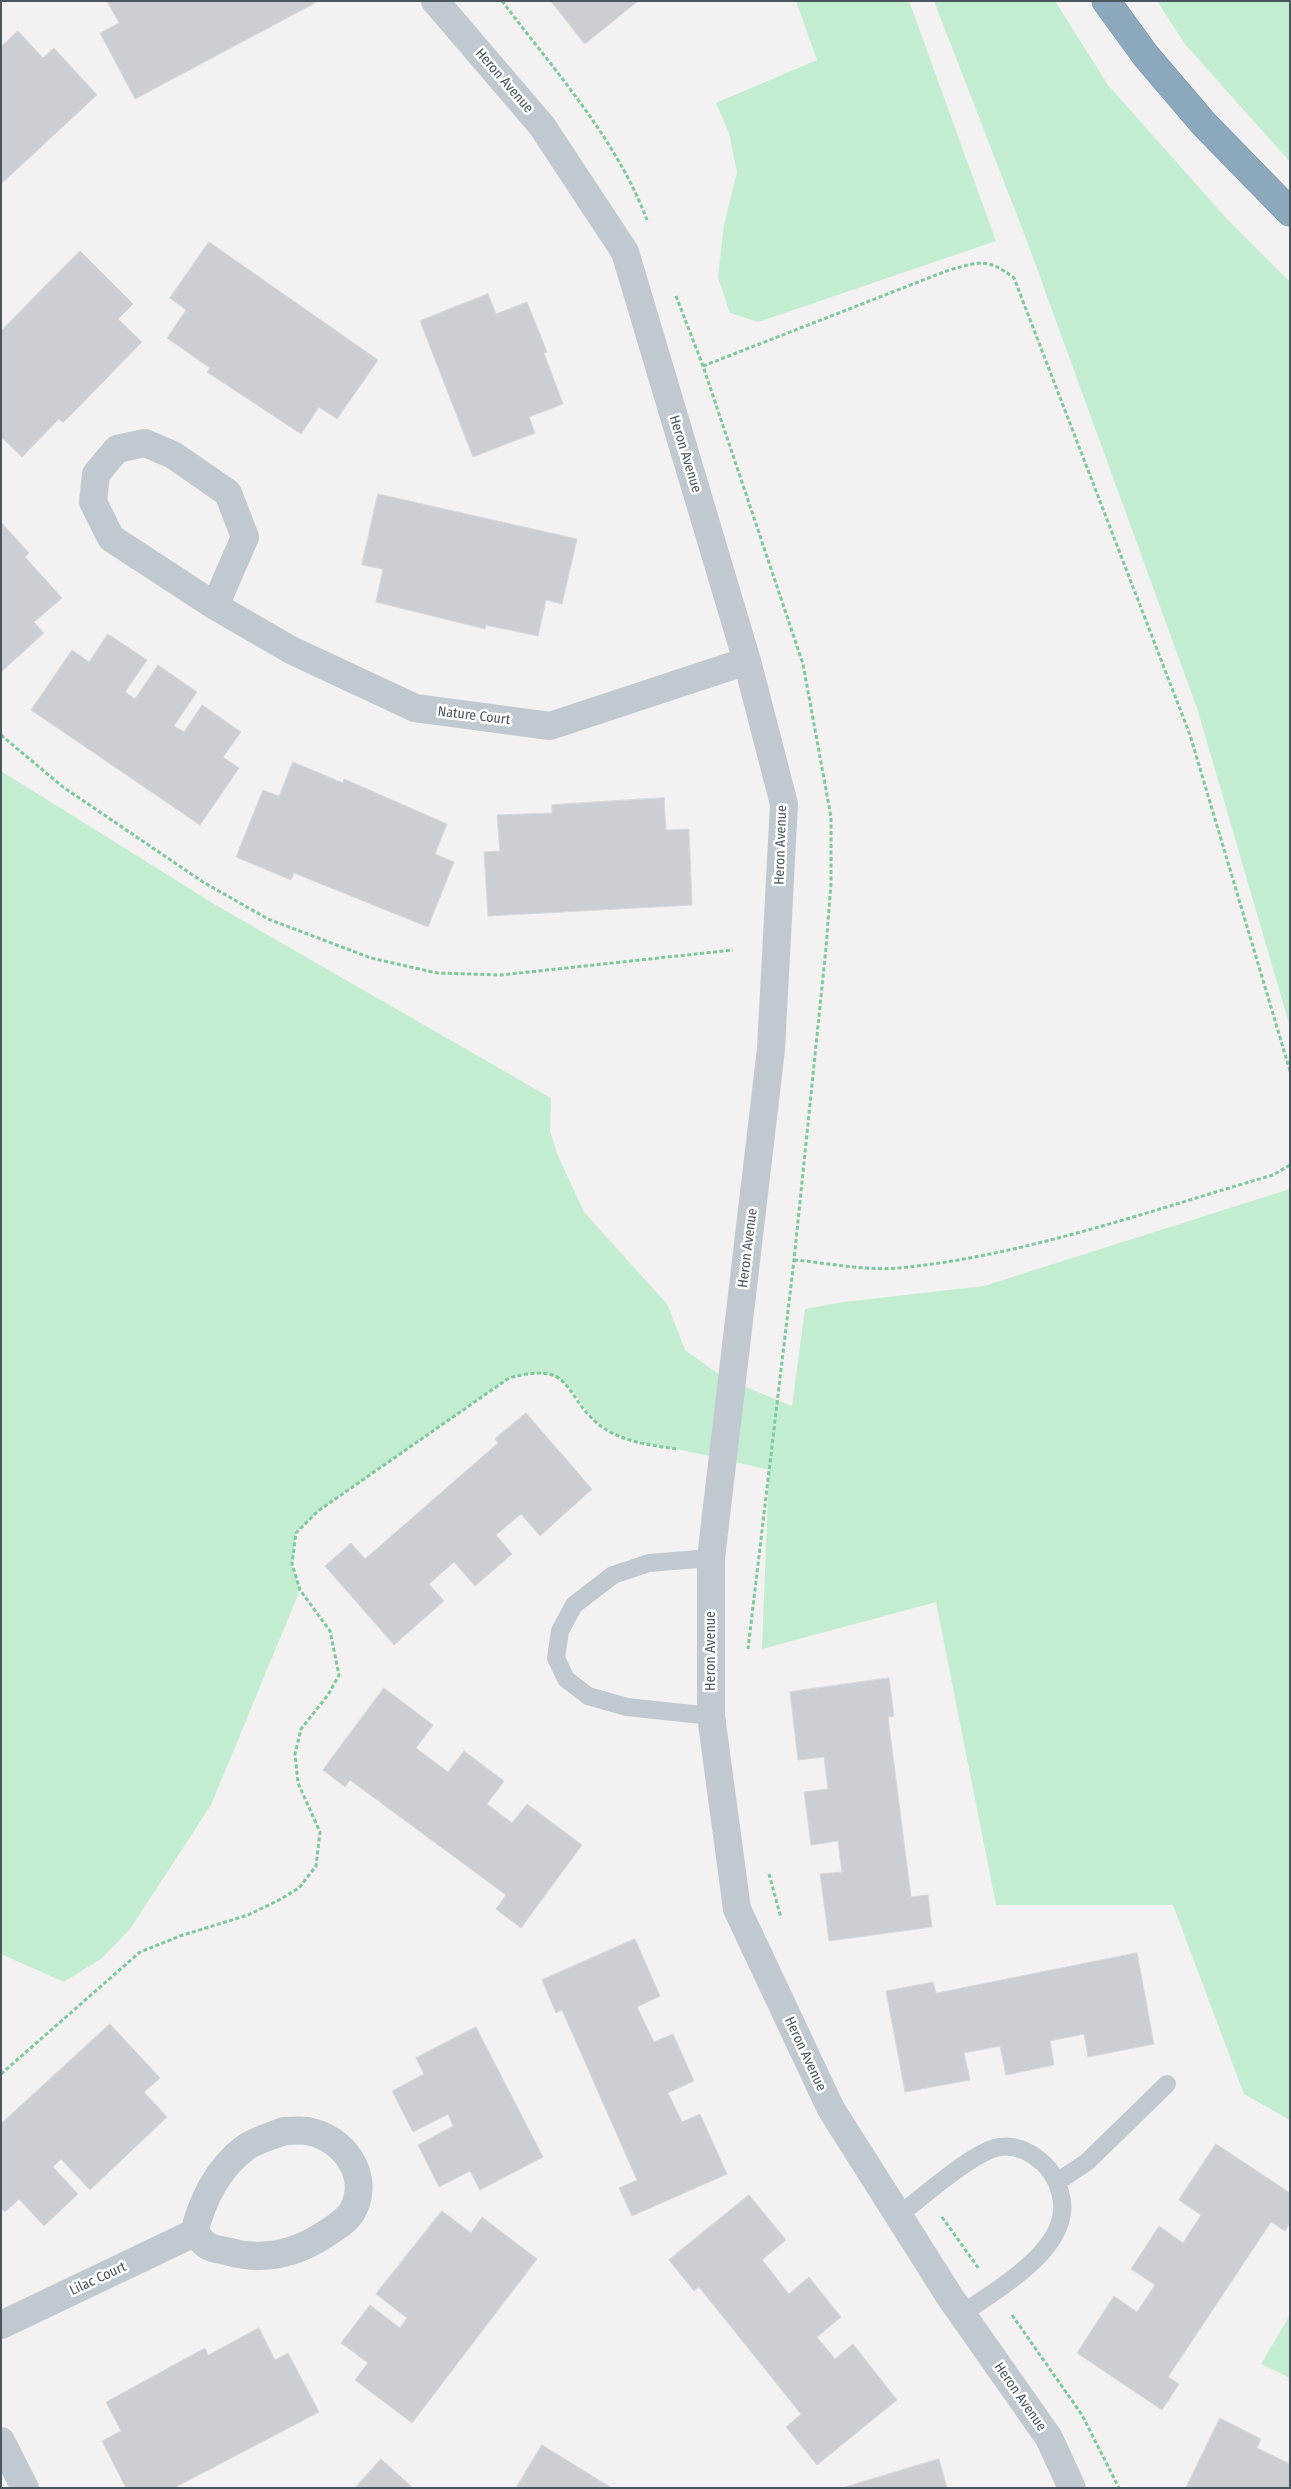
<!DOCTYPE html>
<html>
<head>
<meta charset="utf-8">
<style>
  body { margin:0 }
  #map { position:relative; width:1291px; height:2489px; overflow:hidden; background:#f3f1f1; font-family:"Fira Sans Condensed",sans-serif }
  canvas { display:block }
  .frame { position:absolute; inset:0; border:2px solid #4a565d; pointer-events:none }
</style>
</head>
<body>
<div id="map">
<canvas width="1291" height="2489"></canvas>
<div class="frame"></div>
</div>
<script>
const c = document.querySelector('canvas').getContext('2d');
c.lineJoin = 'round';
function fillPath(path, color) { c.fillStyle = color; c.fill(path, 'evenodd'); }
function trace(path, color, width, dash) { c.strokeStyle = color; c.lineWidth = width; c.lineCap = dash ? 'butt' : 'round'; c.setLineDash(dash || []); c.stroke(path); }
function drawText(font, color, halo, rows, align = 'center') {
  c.font = font + ' "Fira Sans Condensed",sans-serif'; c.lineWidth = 5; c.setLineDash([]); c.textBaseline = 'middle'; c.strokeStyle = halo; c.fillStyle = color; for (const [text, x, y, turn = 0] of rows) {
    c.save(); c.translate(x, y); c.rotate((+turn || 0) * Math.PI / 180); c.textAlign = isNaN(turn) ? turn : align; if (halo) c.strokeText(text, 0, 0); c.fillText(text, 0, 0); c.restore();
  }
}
fillPath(new Path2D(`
  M796 1H909L996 241 758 322 730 313 718 277 724 225 737 172 729 133 716 103 817 60Z
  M934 1H1055L1108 85 1227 219 1290 282V1027L1197 708 1028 244Z
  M1157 1H1290V162L1185 44Z
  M1 771 219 907 551 1098 550 1131 558 1156 584 1212 667 1304 685 1350 724 1378 792 1406 805 1309 844 1302 984 1286 1290 1189V2120L1244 2094 1173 1905H996L936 1602 762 1649 769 1470C738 1463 707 1455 676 1449 657 1445 638 1444 620 1436 567 1413 584 1358 509 1378L318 1511 296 1533 292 1564 300 1590 211 1805 130 1929 102 1958 64 1982 1 1954Z
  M1290 2315V2378L1261 2364Z`), '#c3edd0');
const building = new Path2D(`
  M107 1H314L315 3 135 99 100 33 119 23Z
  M551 1H638L585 44Z
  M18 31 43 58 54 48 97 95 1 184V47Z
  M209 242 378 360 337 419 319 407 301 434 207 372 210 368 167 338 186 310 170 298Z
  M80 251 133 304 118 319 142 342 63 423 59 419 22 457 1 437V331Z
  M488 294 496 314 527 302 547 352 544 353 563 404 529 417 535 433 473 457 420 321Z
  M378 494 577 539 562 604 546 600 538 636 486 625 485 629 376 602 383 569 362 565Z
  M1 522 29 553 25 557 62 598 34 622 44 633 1 672Z
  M108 634 147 660 125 692 135 699 158 665 197 692 174 726 184 732 202 705 241 732 223 757 239 768 200 825 31 710 72 650 89 662Z
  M293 762 343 783 344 779 447 824 435 854 454 862 428 927 294 873 291 880 236 857 263 790 279 796Z
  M664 798 666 830 689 829 692 905 488 916 484 852 500 851 497 815 552 813V805Z
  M526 1413 592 1489 540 1536 521 1514 496 1535 512 1554 475 1586 454 1562 429 1584 444 1601 394 1645 325 1566 351 1543 365 1559 498 1443 495 1439Z
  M889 1678 894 1716 888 1717 911 1897 928 1895 932 1927 829 1941 820 1874 842 1872 838 1841 811 1845 804 1792 828 1789 824 1757 798 1760 790 1692Z
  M384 1688 433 1725 416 1748 448 1772 464 1751 504 1781 487 1804 512 1823 527 1804 582 1845 521 1928 496 1909 506 1895 350 1780 345 1787 323 1770Z
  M635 1939 660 1996 637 2007 654 2042 673 2034 694 2081 668 2093 682 2122 700 2114 727 2174 632 2216 619 2188 637 2180 562 2010 556 2013 542 1980Z
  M1137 1953 1154 2044 1088 2057 1084 2034 1050 2041 1054 2065 1006 2075 1000 2046 964 2053 970 2080 905 2092 886 1991 933 1982 936 1993Z
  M110 2024 160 2078 144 2092 167 2117 90 2190 61 2159 53 2167 78 2194 44 2226 19 2199 5 2212 1 2208V2124Z
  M476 2027 543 2157 480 2190 470 2171 439 2187 418 2145 453 2126 448 2114 413 2132 392 2091 424 2074 416 2058Z
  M1216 2144 1290 2193V2223L1285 2231 1271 2222 1168 2377 1179 2384 1162 2410 1077 2353 1114 2296 1137 2312 1155 2285 1131 2269 1159 2226 1183 2243 1201 2215 1179 2200Z
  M749 2195 786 2240 762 2260 789 2294 809 2277 841 2317 817 2337 835 2359 853 2344 897 2400 817 2465 786 2427 801 2414 699 2287 694 2291 669 2260Z
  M442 2211 471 2233 482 2217 537 2259 412 2423 355 2380 368 2363 341 2343 370 2305 400 2328 407 2318 376 2294Z
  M259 2328 275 2360 288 2353 319 2412 174 2488H126L102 2441 121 2431 106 2402 205 2348 208 2355Z
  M1220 2418 1261 2439 1257 2448 1290 2464V2488H1186Z
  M542 2445 612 2488H516Z
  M381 2459 413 2488H355Z
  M939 2459 947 2488H842Z`);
fillPath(building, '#cbcfd3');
trace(building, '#d6d8dc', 1);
const highway = new Path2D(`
  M1106 1 1146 56 1204 124 1290 212`);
trace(highway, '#7793a8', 29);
trace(new Path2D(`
  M502 1C554 70 616 138 647 220
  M676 296 703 366 803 664 831 817V883L826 948 794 1260 748 1649
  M703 366 949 270C980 262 986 257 1014 278L1190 735 1290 1071
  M1 735 63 787 203 882 268 919 371 958 437 973 501 975 733 950
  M794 1260C828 1263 865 1271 899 1268 1024 1256 1152 1210 1273 1175L1290 1165
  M769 1874 781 1918
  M1 2074 140 1952 180 1936 248 1915 279 1900 299 1888 316 1866 320 1832 298 1783 295 1754 301 1729 328 1695 339 1675 330 1631 300 1590 292 1564 296 1533 318 1511 509 1378C573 1361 561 1391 597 1423 619 1442 650 1445 677 1449
  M942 2217 979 2269
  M1012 2315 1082 2415 1119 2488`), '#7dc99d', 3, [4, 2.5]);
trace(new Path2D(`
  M711 1558 649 1563 613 1575 574 1605 560 1631 556 1658 566 1679 588 1696 627 1707 711 1716
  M1057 2182 1087 2162 1167 2084
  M899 2215C921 2198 970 2155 995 2148 1013 2143 1030 2151 1043 2163 1052 2171 1057 2181 1060 2192 1077 2246 998 2288 962 2314`), '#c0c9cf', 18);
trace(new Path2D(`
  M435 1 542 126 625 252 747 661 784 804 771 1049 711 1558V1716L737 1909 831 2109 950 2297 1049 2438 1072 2488
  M215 606 245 537 228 493 173 455 145 443 117 449 96 474 93 502 111 538 215 606 291 650 415 708 550 726 747 661
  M284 2131C291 2131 300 2130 307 2131 343 2137 371 2175 353 2210 348 2220 336 2227 327 2233 296 2254 263 2262 226 2251 221 2250 213 2249 208 2246 203 2243 199 2237 194 2233 202 2201 218 2168 245 2148 255 2140 272 2136 284 2131Z
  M1 2325 194 2233
  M1 2441 25 2488`), '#c0c9cf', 28);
trace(highway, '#8ca8bc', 28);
drawText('14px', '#4a565d', '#fff', [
  ["Heron Avenue",504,81,49],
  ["Heron Avenue",685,454,73],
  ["Nature Court",474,716,7],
  ["Heron Avenue",781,845,-88],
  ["Heron Avenue",748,1248,-83],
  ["Heron Avenue",711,1651,-90],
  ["Heron Avenue",805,2054,65],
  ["Lilac Court",98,2279,-25],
  ["Heron Avenue",1020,2397,55]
]);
</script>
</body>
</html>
